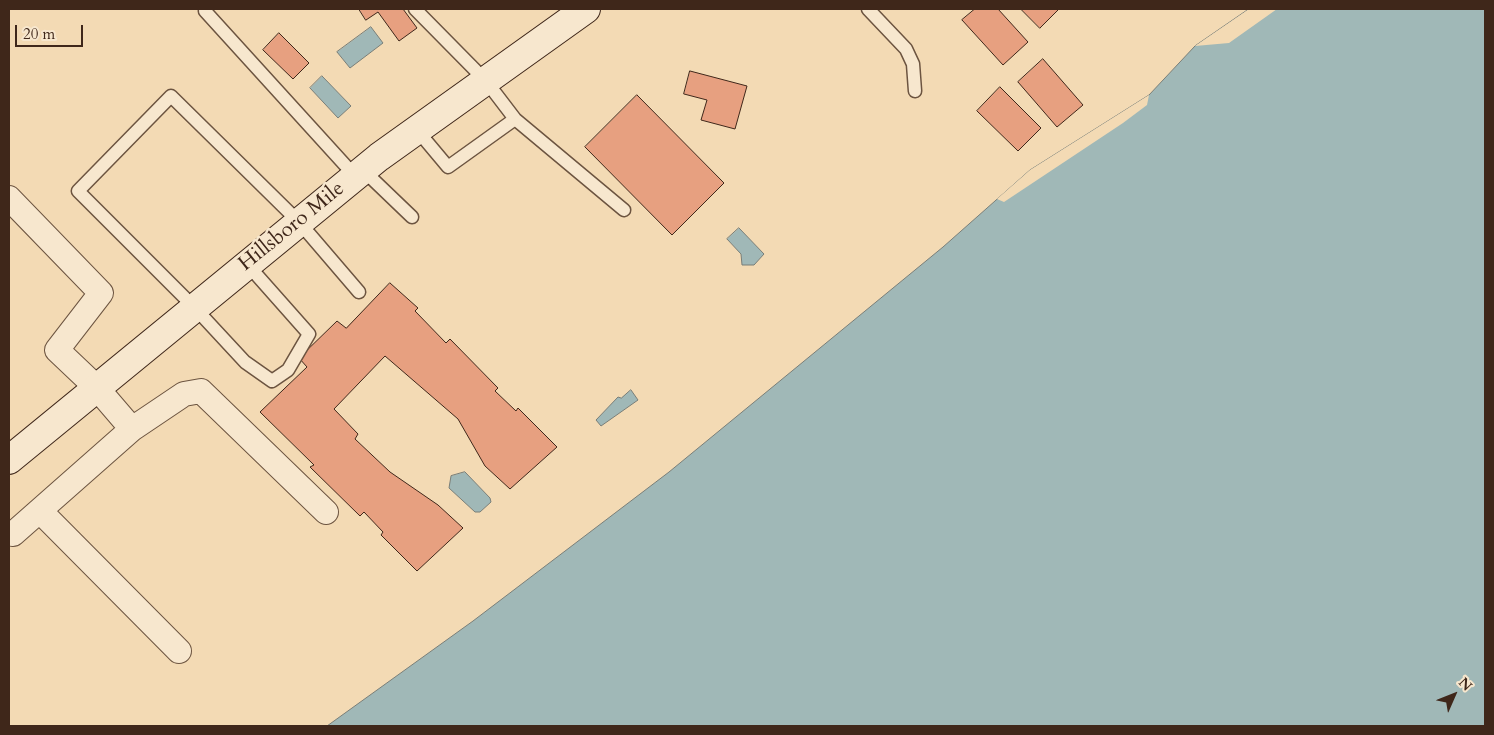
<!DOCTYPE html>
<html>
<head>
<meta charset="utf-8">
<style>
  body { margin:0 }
  #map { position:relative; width:1494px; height:735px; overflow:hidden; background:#f3dab4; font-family:Cardo,serif }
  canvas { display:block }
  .frame { position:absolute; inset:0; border:10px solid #3f271a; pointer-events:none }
  .north { position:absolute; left:1429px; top:670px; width:50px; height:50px; -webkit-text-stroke:4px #f7e7ce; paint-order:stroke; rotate:46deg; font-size:14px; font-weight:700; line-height:20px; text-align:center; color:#3f271a }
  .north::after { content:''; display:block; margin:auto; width:18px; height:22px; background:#3f271a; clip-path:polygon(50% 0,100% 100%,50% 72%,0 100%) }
  .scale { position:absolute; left:15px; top:25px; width:68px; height:22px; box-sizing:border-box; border:2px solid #3f271a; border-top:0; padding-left:6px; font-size:15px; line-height:18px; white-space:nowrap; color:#3f271a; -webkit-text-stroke:4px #f7e7ce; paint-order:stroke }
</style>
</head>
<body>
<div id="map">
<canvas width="1494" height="735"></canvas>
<div class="frame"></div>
<div class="north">N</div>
<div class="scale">20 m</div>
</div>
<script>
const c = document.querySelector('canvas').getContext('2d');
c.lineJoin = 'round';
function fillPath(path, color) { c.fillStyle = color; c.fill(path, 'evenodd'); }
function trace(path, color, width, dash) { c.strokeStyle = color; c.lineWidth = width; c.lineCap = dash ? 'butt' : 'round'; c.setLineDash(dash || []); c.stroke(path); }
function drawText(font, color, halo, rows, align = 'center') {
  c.font = font + ' Cardo,serif'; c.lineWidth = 5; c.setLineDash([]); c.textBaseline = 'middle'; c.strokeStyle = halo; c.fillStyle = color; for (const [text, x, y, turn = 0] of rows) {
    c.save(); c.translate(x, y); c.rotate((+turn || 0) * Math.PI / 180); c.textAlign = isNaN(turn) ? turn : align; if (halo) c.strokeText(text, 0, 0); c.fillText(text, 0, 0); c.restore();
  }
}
const water = new Path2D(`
  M1249 9H1485V726H327L473 621 669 472 943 247 1030 170 1149 95 1195 46Z
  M371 27 383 43 350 68 337 52Z
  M322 76 351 106 338 118 310 88Z
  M739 228 764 254 754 265H742L741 254 727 239Z
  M631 390 638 400 601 426 596 420 618 397 621 398Z
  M465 472 490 498 491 502 480 512H475L449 488 451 476Z`);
fillPath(water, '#a0b8b7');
trace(water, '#797e78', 1);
fillPath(new Path2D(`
  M1249 9H1277L1229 43 1195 46Z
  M1149 95 1147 105 1123 123 1004 202 997 199 1030 170Z`), '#f3dab4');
const building = new Path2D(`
  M359 9H403L417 28 399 41 378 12 366 20Z
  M975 9H998L1028 42 1003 65 962 20Z
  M1021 9H1059L1040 28Z
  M279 33 309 63 293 79 263 50Z
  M1043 59 1083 105 1057 127 1018 82Z
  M690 71 747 86 735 129 701 120 707 100 684 94Z
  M1000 87 1041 128 1018 151 977 111Z
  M637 95 724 183 672 235 585 147Z
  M390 283 418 308 415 311 446 343 450 339 498 388 495 391 516 411 518 408 557 447 510 489 485 466 458 419 385 356 334 409 358 434 355 439 390 472 438 505 463 528 417 571 381 535 383 532 364 512 360 516 310 467 314 465 260 412 307 367 299 358 337 321 346 328Z`);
fillPath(building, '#e7a080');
trace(building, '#3f271a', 1);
const lane = new Path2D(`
  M415 9 486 81 515 119 448 167 417 130
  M868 9 906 49 913 64 915 91
  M205 11 355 176
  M515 119 624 210
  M363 170 412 217
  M247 264 309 334 288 370 272 381 245 362 194 307 78 191 171 96 299 222 359 292`);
const street = new Path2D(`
  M9 198 101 293 57 350 96 387 132 429 13 534
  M132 429 184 394 201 391 326 512
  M40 511 179 651`);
const secondary = new Path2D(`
  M9 460 379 157 586 9`);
trace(lane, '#6c5440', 15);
trace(street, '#6c5440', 26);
trace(secondary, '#3f271a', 30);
trace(lane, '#f7e7ce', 12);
trace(street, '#f7e7ce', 24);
trace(secondary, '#f7e7ce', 28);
drawText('21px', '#3f271a', '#f7e7ce', [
  ["Hillsboro Mile",292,227,-39]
]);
</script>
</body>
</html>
